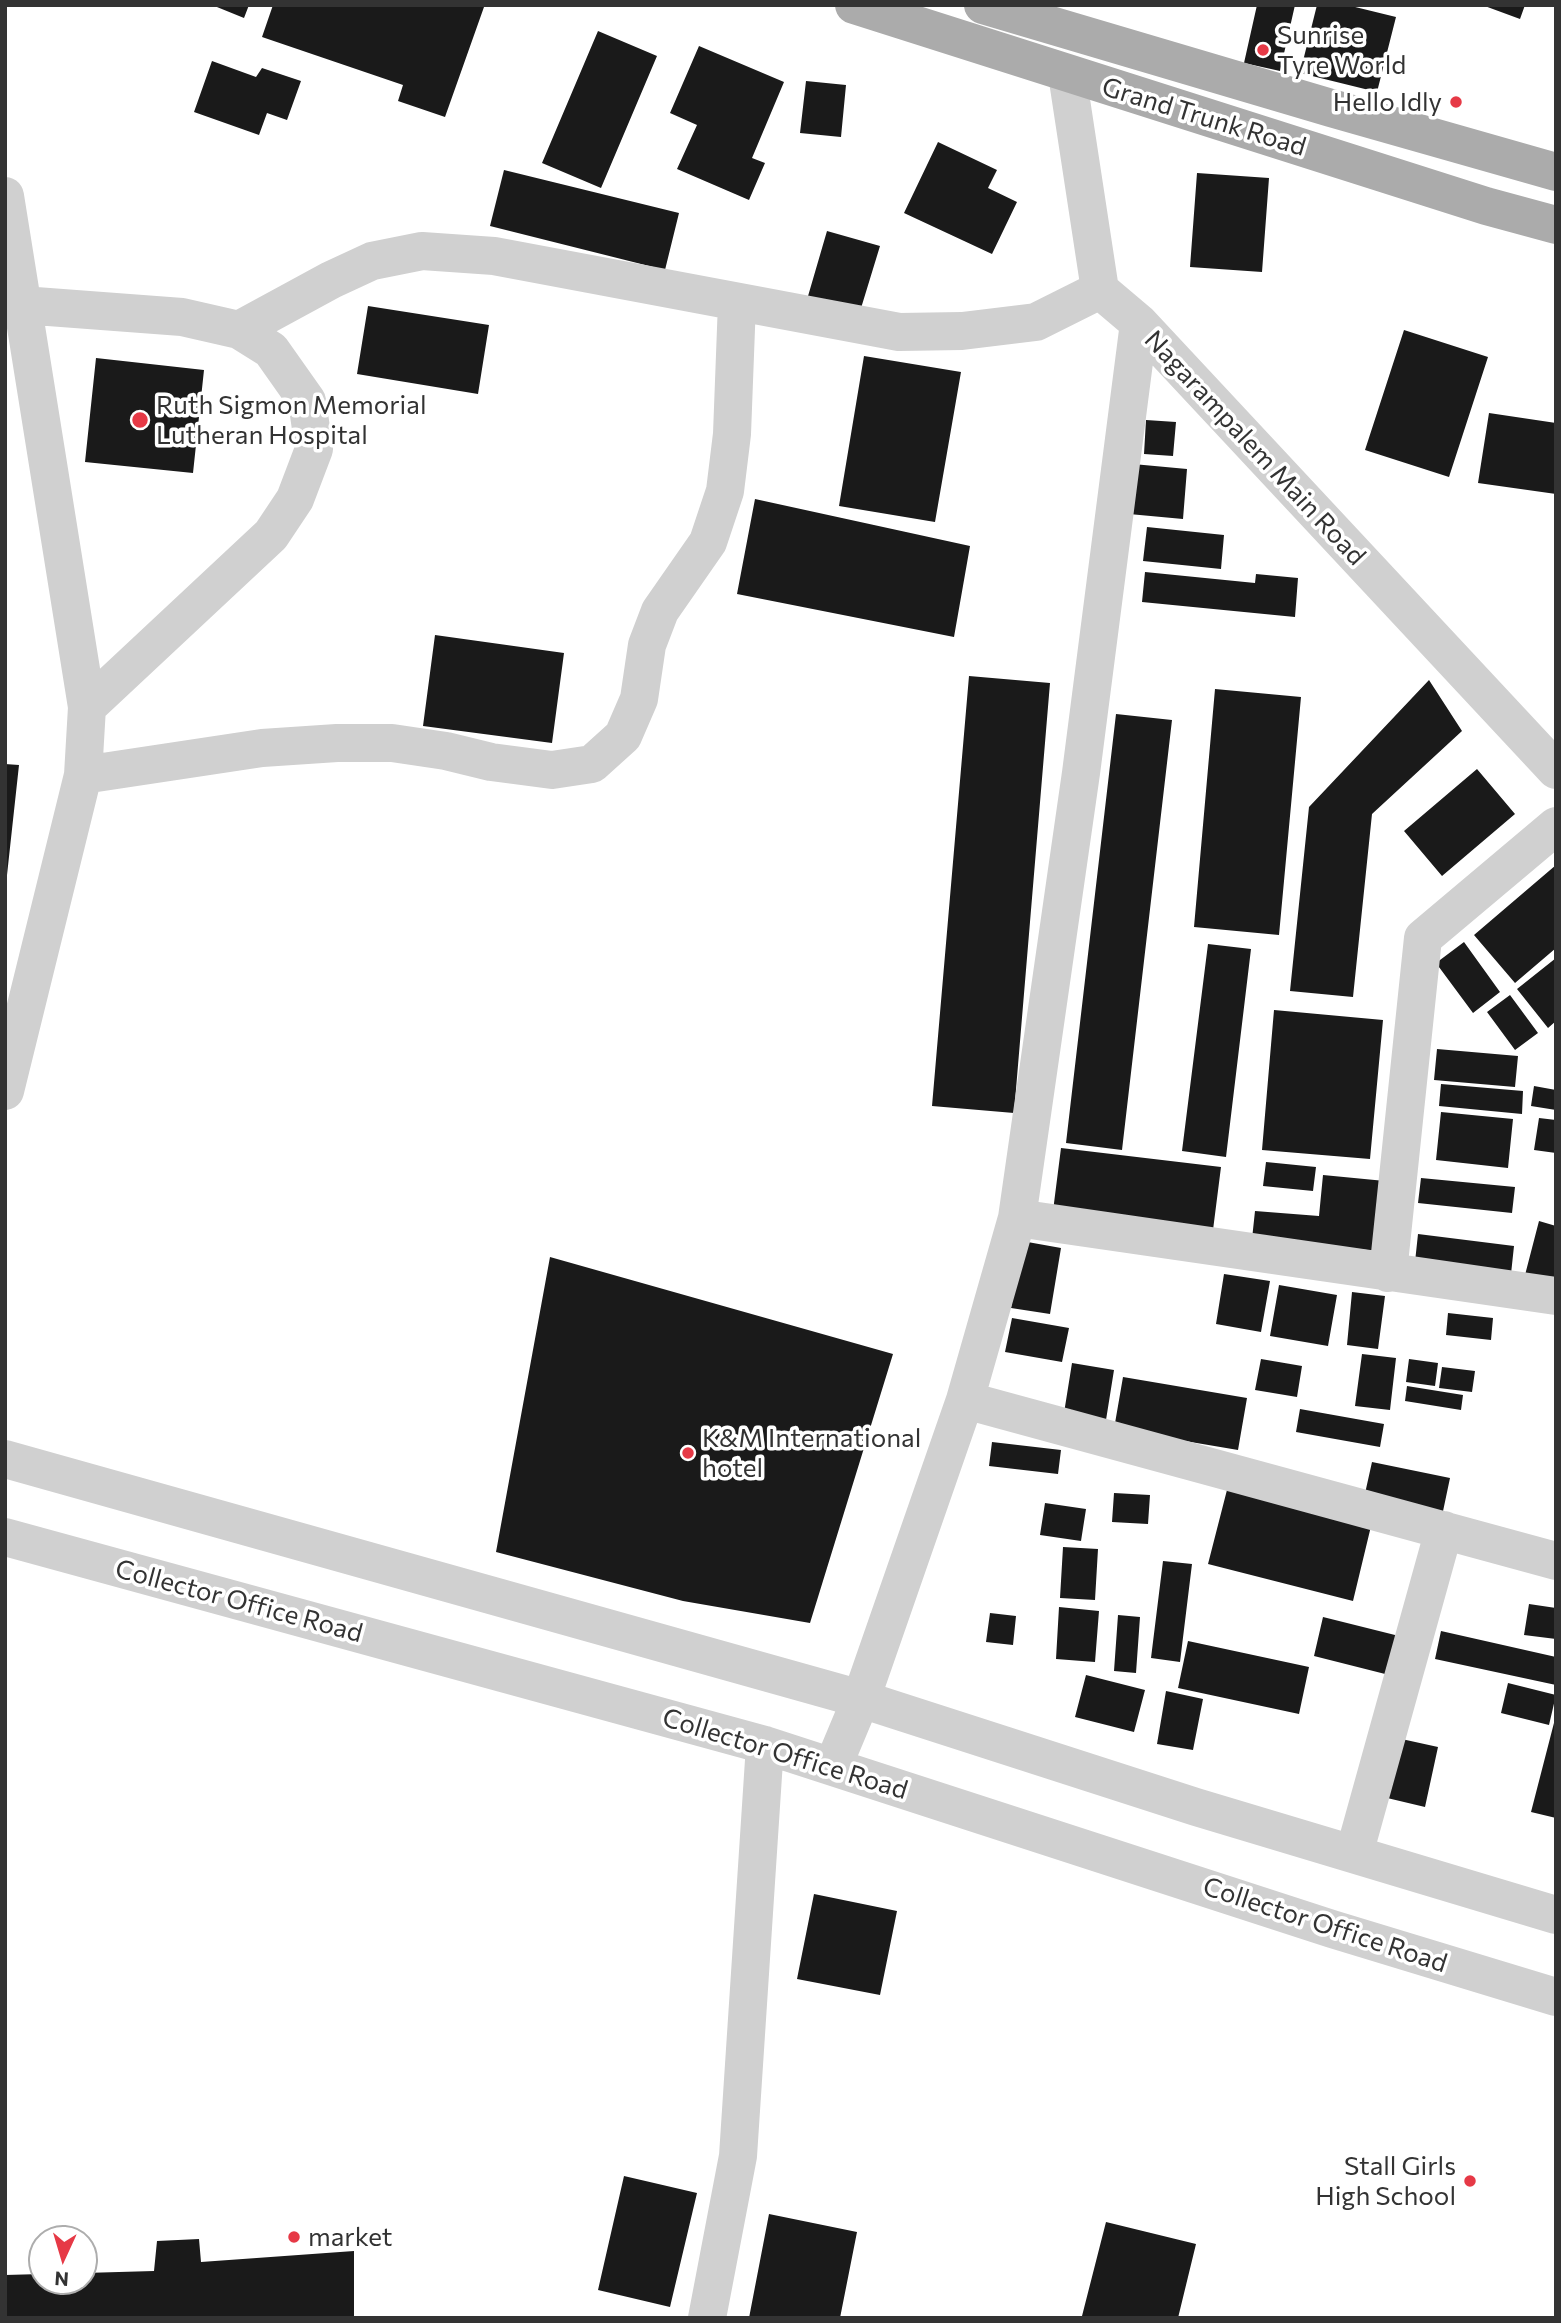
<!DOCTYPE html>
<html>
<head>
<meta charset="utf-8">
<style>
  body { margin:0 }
  #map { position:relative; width:1561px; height:2323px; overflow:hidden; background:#fff; font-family:Commissioner,sans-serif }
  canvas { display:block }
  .frame { position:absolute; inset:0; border:7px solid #333; pointer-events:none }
  .north { position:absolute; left:28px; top:2225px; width:70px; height:70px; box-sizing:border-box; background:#fff; border:2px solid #adadad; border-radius:50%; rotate:184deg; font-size:19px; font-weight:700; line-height:28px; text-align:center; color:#333 }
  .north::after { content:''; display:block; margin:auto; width:24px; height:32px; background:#e63946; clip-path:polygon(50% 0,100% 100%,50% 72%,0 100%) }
</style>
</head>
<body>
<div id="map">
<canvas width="1561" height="2323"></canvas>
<div class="frame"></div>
<div class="north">N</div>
</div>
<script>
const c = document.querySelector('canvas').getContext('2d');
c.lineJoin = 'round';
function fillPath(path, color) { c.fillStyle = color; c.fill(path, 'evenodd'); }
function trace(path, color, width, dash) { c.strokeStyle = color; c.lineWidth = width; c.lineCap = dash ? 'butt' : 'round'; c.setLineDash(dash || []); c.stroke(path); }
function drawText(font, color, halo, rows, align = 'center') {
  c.font = font + ' Commissioner,sans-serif'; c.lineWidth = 7; c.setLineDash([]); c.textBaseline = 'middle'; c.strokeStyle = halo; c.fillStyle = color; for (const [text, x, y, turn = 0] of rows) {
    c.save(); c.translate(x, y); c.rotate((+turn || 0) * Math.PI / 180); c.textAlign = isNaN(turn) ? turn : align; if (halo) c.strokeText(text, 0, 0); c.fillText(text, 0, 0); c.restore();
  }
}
fillPath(new Path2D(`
  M212 5H249L244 18Z
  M273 5H479L484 7 445 117 398 101 403 85 262 37Z
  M1257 5H1295L1280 71 1244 63Z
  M1317 5H1347L1396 17 1377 92 1300 73Z
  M1482 5H1525L1520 19Z
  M598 31 657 56 601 188 542 163Z
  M699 46 784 82 752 158 765 163 749 200 677 169 697 125 670 113Z
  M212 61 256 77 262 68 301 81 287 120 267 113 259 135 194 112Z
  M806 81 846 85 841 137 800 133Z
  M938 142 997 170 988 188 1017 202 992 254 904 213Z
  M504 170 679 213 665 270 490 226Z
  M1197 173 1269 178 1262 272 1190 267Z
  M827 231 880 246 858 318 806 303Z
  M368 306 489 325 478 394 357 374Z
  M1404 330 1488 357 1449 477 1365 450Z
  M864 356 961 372 935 522 839 506Z
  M96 358 204 370 193 473 85 462Z
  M1489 413 1556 423V494L1478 483Z
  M1146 420 1176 422 1173 456 1144 454Z
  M1133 464 1187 469 1183 519 1129 514Z
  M755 499 970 546 954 637 737 594Z
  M1147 527 1224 535 1221 569 1143 561Z
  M1145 572 1255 583 1256 574 1298 578 1295 617 1142 602Z
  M435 635 564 653 552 743 423 726Z
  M969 676 1050 683 1014 1113 932 1106Z
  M1429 680 1462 731 1372 814 1353 997 1290 991 1309 807Z
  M1215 689 1301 697 1279 935 1194 927Z
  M1116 714 1172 720 1122 1150 1066 1143Z
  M5 764 19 765 7 875H5Z
  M1477 769 1515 814 1442 876 1404 831Z
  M1556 865V948L1515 983 1474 935Z
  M1464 942 1500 992 1473 1013 1436 963Z
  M1208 944 1251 949 1226 1157 1182 1151Z
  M1556 958V1021L1548 1028 1517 989Z
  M1510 995 1538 1033 1515 1050 1487 1012Z
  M1274 1010 1383 1020 1370 1159 1262 1150Z
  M1437 1049 1518 1056 1515 1087 1434 1080Z
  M1441 1084 1523 1091 1522 1114 1439 1106Z
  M1534 1086 1556 1090V1110L1531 1106Z
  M1441 1112 1513 1119 1508 1168 1436 1160Z
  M1539 1118 1556 1120V1153L1534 1150Z
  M1061 1148 1221 1167 1213 1230 1053 1211Z
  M1266 1162 1316 1167 1313 1191 1263 1186Z
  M1323 1175 1385 1181 1378 1251 1252 1239 1255 1211 1319 1216Z
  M1421 1178 1515 1187 1512 1213 1418 1203Z
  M1539 1221 1556 1226V1283L1525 1275Z
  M1418 1234 1514 1246 1511 1274 1415 1262Z
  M1022 1241 1061 1248 1050 1314 1011 1308Z
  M550 1257 893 1354 810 1623 683 1601 496 1552Z
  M1224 1274 1270 1281 1261 1332 1216 1324Z
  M1279 1285 1337 1295 1328 1346 1270 1336Z
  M1352 1292 1385 1296 1378 1349 1347 1345Z
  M1448 1313 1493 1318 1491 1340 1446 1335Z
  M1012 1318 1069 1328 1062 1362 1005 1352Z
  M1362 1354 1396 1358 1390 1410 1355 1406Z
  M1261 1359 1302 1366 1297 1397 1255 1390Z
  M1409 1359 1438 1363 1435 1386 1406 1382Z
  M1072 1363 1114 1370 1106 1420 1064 1413Z
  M1442 1367 1475 1371 1472 1392 1439 1388Z
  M1123 1377 1247 1398 1238 1450 1114 1429Z
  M1407 1386 1463 1395 1461 1410 1405 1401Z
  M1300 1409 1384 1424 1380 1447 1296 1432Z
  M992 1442 1061 1450 1058 1474 989 1466Z
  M1372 1462 1450 1478 1442 1516 1364 1498Z
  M1228 1486 1372 1522 1353 1601 1208 1564Z
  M1114 1493 1150 1495 1148 1524 1112 1522Z
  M1045 1503 1086 1509 1081 1541 1040 1535Z
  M1063 1547 1098 1549 1095 1600 1060 1598Z
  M1163 1561 1192 1564 1180 1662 1151 1658Z
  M1529 1604 1556 1608V1639L1524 1635Z
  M1059 1607 1099 1611 1095 1662 1056 1659Z
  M990 1613 1016 1616 1013 1645 986 1642Z
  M1118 1615 1140 1617 1136 1673 1114 1671Z
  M1323 1617 1407 1638 1397 1677 1314 1656Z
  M1441 1631 1556 1657V1685L1435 1659Z
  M1188 1641 1309 1667 1299 1714 1178 1688Z
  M1086 1675 1145 1690 1134 1732 1075 1717Z
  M1508 1683 1556 1695 1549 1725 1501 1713Z
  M1166 1691 1203 1699 1193 1750 1157 1744Z
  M1555 1719H1556V1818L1531 1812Z
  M1397 1738 1438 1747 1425 1807 1383 1797Z
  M814 1894 897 1911 880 1995 797 1979Z
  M624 2176 697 2193 670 2307 598 2290Z
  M769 2214 857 2232 840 2318H749Z
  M1106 2222 1196 2244 1178 2318H1091L1082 2316Z
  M199 2239 201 2262 354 2251V2318H5V2275L42 2274V2281H84V2273L154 2271 157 2241Z`), '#1a1a1a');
trace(new Path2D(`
  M1067 74 1100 290 1139 323 1556 770
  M5 196 87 707 83 775 5 1091
  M22 305 182 317 239 330 271 350 307 401 314 449 295 499 271 535 87 707
  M239 330 331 280 372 261 422 251 494 256 899 332 962 331 1036 322 1100 290
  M83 775 262 748 337 743H392L446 751 491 762 552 770 592 764 623 736 639 699 647 645 660 611 708 542 725 491 732 434 737 302
  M1017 1218 1556 1296
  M1388 1273 1423 938 1556 826
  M965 1400 1556 1561
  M5 1459 861 1699 1196 1807 1556 1915
  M5 1537 765 1745 1332 1929 1556 1997
  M833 1766 861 1699 965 1400 1017 1218 1081 773 1139 323
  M1354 1854 1444 1530
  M707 2318 738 2156 765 1745`), '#d0d0d0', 38);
trace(new Path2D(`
  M854 5 1486 206 1556 225
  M983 5 1331 108 1556 172`), '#ababab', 38);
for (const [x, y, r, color] of [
  [1263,50,7,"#e63946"],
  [1456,102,7,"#e63946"],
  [140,420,9,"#e63946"],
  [688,1453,7,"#e63946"],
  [1470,2181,7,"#e63946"],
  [294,2237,7,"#e63946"]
]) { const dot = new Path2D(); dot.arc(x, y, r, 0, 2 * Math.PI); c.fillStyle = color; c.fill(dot); trace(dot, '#fff', 2.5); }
drawText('26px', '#333', '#fff', [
  ["Sunrise",1277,35],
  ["Tyre World",1277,65],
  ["Hello Idly",1442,102,"right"],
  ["Ruth Sigmon Memorial",156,405],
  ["Lutheran Hospital",156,435],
  ["K&M International",702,1438],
  ["hotel",702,1468],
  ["Stall Girls",1456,2166,"right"],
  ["High School",1456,2196,"right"],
  ["market",308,2237]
], 'left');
drawText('26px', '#333', '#fff', [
  ["Grand Trunk Road",1204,117,17],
  ["Nagarampalem Main Road",1255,448,47],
  ["Collector Office Road",239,1601,15],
  ["Collector Office Road",785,1754,17],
  ["Collector Office Road",1325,1925,18]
]);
</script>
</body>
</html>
